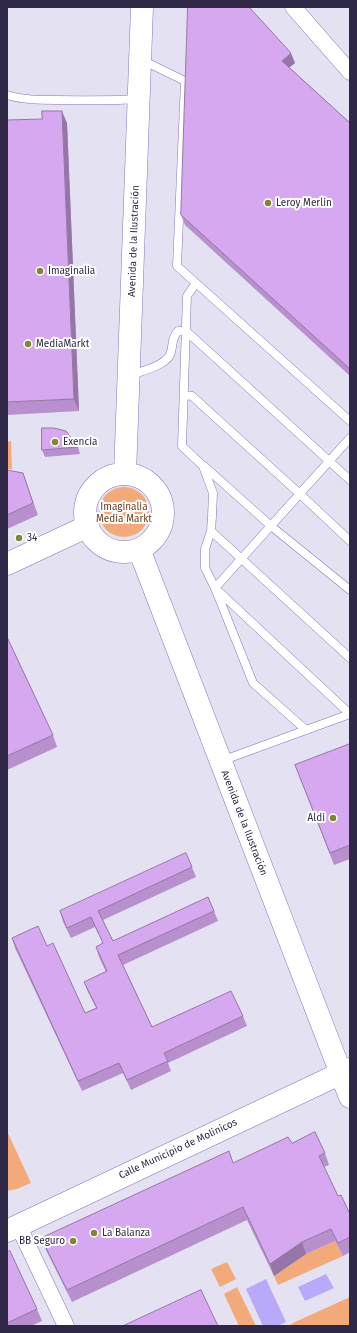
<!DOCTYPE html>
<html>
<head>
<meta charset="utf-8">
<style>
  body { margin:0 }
  #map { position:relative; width:357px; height:1333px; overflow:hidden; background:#e4e2f2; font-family:"Fira Sans",sans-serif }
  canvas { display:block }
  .frame { position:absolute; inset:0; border:8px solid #2e2745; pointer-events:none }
</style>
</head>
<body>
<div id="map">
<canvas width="357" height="1333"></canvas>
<div class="frame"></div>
</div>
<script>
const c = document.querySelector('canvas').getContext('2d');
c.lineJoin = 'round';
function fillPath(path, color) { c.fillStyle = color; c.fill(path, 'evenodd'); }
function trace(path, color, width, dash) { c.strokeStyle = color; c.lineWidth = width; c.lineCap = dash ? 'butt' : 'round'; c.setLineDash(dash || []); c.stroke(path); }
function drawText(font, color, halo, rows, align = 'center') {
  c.font = font + ' "Fira Sans",sans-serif'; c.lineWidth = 4; c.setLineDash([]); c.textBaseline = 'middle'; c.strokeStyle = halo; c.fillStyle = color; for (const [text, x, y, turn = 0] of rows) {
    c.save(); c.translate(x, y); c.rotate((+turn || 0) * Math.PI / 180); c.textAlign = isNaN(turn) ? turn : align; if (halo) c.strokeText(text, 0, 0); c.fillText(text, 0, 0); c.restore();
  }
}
fillPath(new Path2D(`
  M11 441 12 469H7V442Z
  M99 512a25 25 0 1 1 50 0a25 25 0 1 1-50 0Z
  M7 1131 31 1183 17 1189 7 1191Z
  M335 1241 343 1256 278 1285 274 1276 306 1254Z
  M227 1262 236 1279 220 1287 211 1269Z
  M237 1287 256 1326H239L224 1294Z
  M350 1297V1326H288L295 1322Z`), '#f3aa7a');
fillPath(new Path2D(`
  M326 1274 334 1288 305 1301 298 1287Z
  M266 1279 286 1322 278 1326H263L246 1289Z`), '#baa9f8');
const lane = new Path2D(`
  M142 60 185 81 177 266 350 421
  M7 95C23 100 40 100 56 100 84 100 110 101 138 99
  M196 283 187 296 182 446 203 466 213 493 212 516 211 531 205 549V568L215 588 253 683 306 730
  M131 375C142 371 164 366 170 355 174 346 170 340 178 331H186L350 480
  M184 395 192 396 300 494 350 541
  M204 466 271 526 350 590
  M211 531 350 658
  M221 761 350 714 215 588 350 438`);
const street = new Path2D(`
  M293 7 350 72
  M18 1225 66 1326`);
const secondary = new Path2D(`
  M125 474 142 7
  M85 513a39 39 0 1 1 78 0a39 39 0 1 1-78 0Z
  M139 549 350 1097
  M7 564 88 526
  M7 1231 350 1069`);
trace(lane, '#8675bd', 9);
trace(street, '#8675bd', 17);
trace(secondary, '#8675bd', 23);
trace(lane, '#fff', 8);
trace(street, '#fff', 16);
trace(secondary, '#fff', 22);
fillPath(new Path2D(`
  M188 7 295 63 289 67 350 123V376L185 225 181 215Z
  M7 120 67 123 79 411 7 415Z
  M78 447 80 454 45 457 42 450Z
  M7 470 23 473 38 515 7 529Z
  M7 637 53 735 57 747 7 770Z
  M350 744V859L334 865 295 765Z
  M192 867 196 877 103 920 113 941 214 911 218 921 123 965 152 1027 243 1016 247 1026 168 1063 171 1071 131 1090 123 1073 82 1091 15 948 12 938 47 946 85 1013 96 1008 88 992 84 982 106 972 99 957 96 947 103 943 95 927 71 938 63 922 60 911Z
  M292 1143 325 1153 329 1165 324 1167 338 1196 350 1214V1252L343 1256 335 1241 306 1254 274 1276 247 1220 72 1302 46 1250 41 1238 233 1163Z
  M7 1252 37 1309 42 1321 31 1326H7Z`), '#b890ce');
fillPath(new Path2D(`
  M291 53 295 63 285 71 282 61Z
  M62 111 67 123 79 411 74 399Z
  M302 1242 306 1254 274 1276 270 1264Z`), '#9676a7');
const building = new Path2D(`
  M188 7H249L291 53 282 61 350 123V369L181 215Z
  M42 111H62L74 399 7 402V120L42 119Z
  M42 428H54L66 431 78 447 42 450Z
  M7 470 23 473 33 503 7 515Z
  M7 637 53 735 7 756Z
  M350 744V845L330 853 295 765Z
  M186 853 192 867 98 911 113 941 208 897 214 911 118 955 152 1027 231 991 243 1016 164 1053 168 1061 127 1080 119 1063 78 1081 12 938 38 926 47 946 53 943 85 1013 97 1008 84 982 107 971 96 947 103 943 91 917 67 928 60 911Z
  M315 1132 325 1153 319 1156 338 1196 341 1195 350 1214V1237L338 1243 331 1229 302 1242 270 1264 243 1207 67 1290 41 1238 229 1151 233 1163 288 1137 292 1143Z
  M10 1251 37 1309 7 1323V1252Z
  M201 1290 218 1326H123Z`);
fillPath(building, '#d6a8ef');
trace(building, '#9676a7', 1);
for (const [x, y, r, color] of [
  [268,203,4,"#808732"],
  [40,271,4,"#808732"],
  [28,344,4,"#808732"],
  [55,442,4,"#808732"],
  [19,538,4,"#808732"],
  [333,818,4,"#808732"],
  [94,1233,4,"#808732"],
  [73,1241,4,"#808732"]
]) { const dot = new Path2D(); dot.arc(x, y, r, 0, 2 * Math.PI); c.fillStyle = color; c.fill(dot); trace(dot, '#fff', 1.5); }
drawText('10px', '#2e2745', '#fff', [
  ["Leroy Merlin",276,203],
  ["Imaginalia",48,271],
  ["MediaMarkt",36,344],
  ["Exencia",63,442],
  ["34",27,538],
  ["Aldi",325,818,"right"],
  ["La Balanza",102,1233],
  ["BB Seguro",65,1241,"right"]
], 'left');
drawText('10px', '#2e2745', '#fff', [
  ["Avenida de la Ilustración",134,241,-88],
  ["Avenida de la Ilustración",244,823,69],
  ["Calle Municipio de Molinicos",178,1149,-25]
]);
drawText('10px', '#6d3b17', '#fff', [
  ["Imaginalia",124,507],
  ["Media Markt",124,519]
]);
</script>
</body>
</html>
